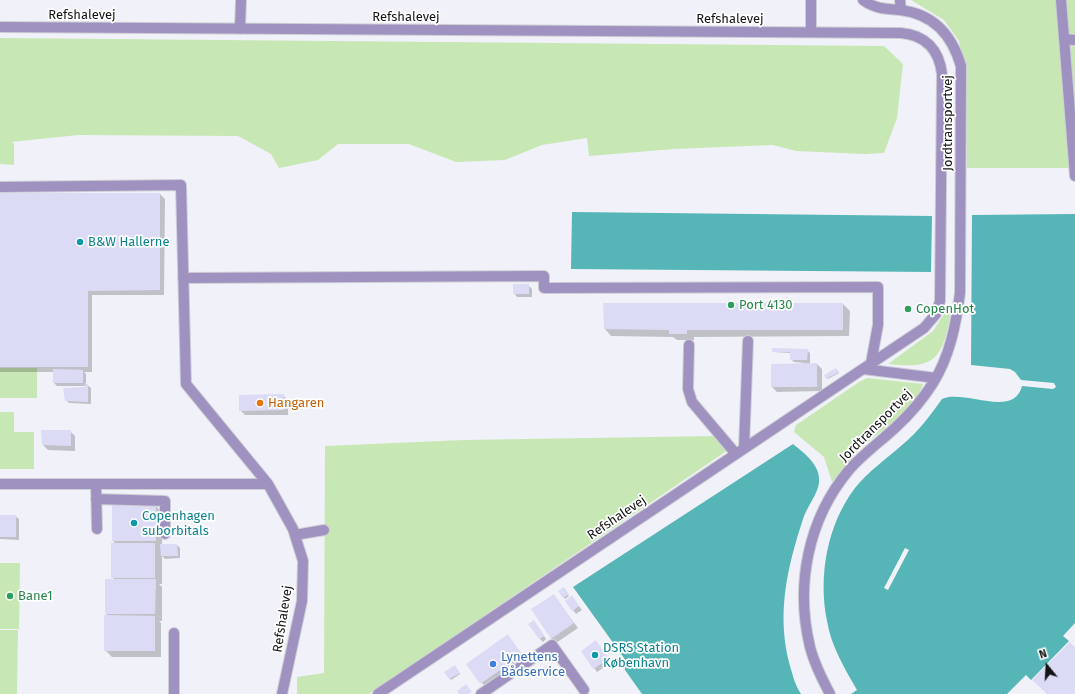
<!DOCTYPE html>
<html>
<head>
<meta charset="utf-8">
<style>
  body { margin:0 }
  #map { position:relative; width:1075px; height:694px; overflow:hidden; background:#f1f2f9; font-family:"Fira Sans",sans-serif }
  canvas { display:block }
  .north { position:absolute; left:1027px; top:646px; width:40px; height:40px; -webkit-text-stroke:3px #fff; paint-order:stroke; rotate:342deg; font-size:11px; font-weight:700; line-height:16px; text-align:center; color:#141416 }
  .north::after { content:''; display:block; margin:auto; width:14px; height:18px; background:#141416; clip-path:polygon(50% 0,100% 100%,50% 72%,0 100%) }
</style>
</head>
<body>
<div id="map">
<canvas width="1075" height="694"></canvas>
<div class="north">N</div>
</div>
<script>
const c = document.querySelector('canvas').getContext('2d');
c.lineJoin = 'round';
function fillPath(path, color) { c.fillStyle = color; c.fill(path, 'evenodd'); }
function trace(path, color, width, dash) { c.strokeStyle = color; c.lineWidth = width; c.lineCap = dash ? 'butt' : 'round'; c.setLineDash(dash || []); c.stroke(path); }
function drawText(font, color, halo, rows, align = 'center') {
  c.font = font + ' "Fira Sans",sans-serif'; c.lineWidth = 3.5; c.setLineDash([]); c.textBaseline = 'middle'; c.strokeStyle = halo; c.fillStyle = color; for (const [text, x, y, turn = 0] of rows) {
    c.save(); c.translate(x, y); c.rotate((+turn || 0) * Math.PI / 180); c.textAlign = isNaN(turn) ? turn : align; if (halo) c.strokeText(text, 0, 0); c.fillText(text, 0, 0); c.restore();
  }
}
fillPath(new Path2D(`
  M911 0H1075V168H967L966 80 959 41 944 20Z
  M0 38 884 46 903 64 897 118 884 153 865 154 796 151 773 145 674 149 589 156 587 138 542 145 505 160 456 162 409 144H338L318 160 279 168 271 154 238 136 78 135 11 142 14 143V165L0 164Z
  M946 311H951C943 357 937 370 888 364L933 331Z
  M0 368H37V398H0Z
  M867 378 923 384C915 411 877 432 858 451 849 460 841 472 832 482L824 457 794 432 796 425 859 382Z
  M0 412H14V432H34V469H0Z
  M715 436 728 450 369 694H297V677L324 673 325 446 463 440Z
  M0 563H20L19 629H0Z
  M0 630H18L17 694H0Z`), '#c7e7b4');
fillPath(new Path2D(`
  M572 212 932 216 931 272 571 269Z
  M1075 214V623L1063 636 1069 641 1031 680 1026 675 1007 694H851L857 690C845 669 831 646 827 621 818 576 827 525 855 488 869 471 886 459 902 445 918 432 930 416 942 399 964 389 1014 419 1022 386L1053 389 1056 387 1054 383 1021 380 1015 372 1010 369 971 365 972 215Z
  M793 444C805 454 821 465 819 483 818 493 806 509 803 519 787 568 776 615 790 666 793 676 795 685 801 694H642L625 670 624 658 573 587Z`), '#56b5b6');
fillPath(new Path2D(`
  M905 548 909 550 888 590 884 588Z`), '#f1f2f9');
fillPath(new Path2D(`
  M0 194H160L165 199 164 295H92V372H84L86 374V384L91 388V404L69 403 66 400 86 388V386H57L54 383V372H0Z
  M528 285 532 289V297H517L514 293Z
  M843 304 850 311 849 336 694 337V340H677L673 337 611 336 605 329Z
  M807 350 810 353V364H817L822 369V391L777 392 772 387 804 364V363L794 362 791 359V353L773 352Z
  M837 370 839 373 828 379 827 378Z
  M283 395 288 400V415H245L240 410Z
  M70 431 75 436V451L48 450 43 445Z
  M156 506 162 513V545H177L180 548V558L165 559 162 556V584H159L162 587V621H159L161 623V657H112L105 650 108 616 106 614 115 580 112 577 116 544 113 541Z
  M0 516H15L19 519V540L0 539Z
  M565 590 569 596 565 599 560 591Z
  M554 596 578 628 556 643 551 638Z
  M572 597 582 610 576 614 573 610Z
  M537 625 546 639 543 642 539 638Z
  M508 636 526 660 486 688 467 664Z
  M596 642 611 663 597 672 582 651Z
  M456 668 460 674 451 680 446 673Z`), '#0003');
fillPath(new Path2D(`
  M0 193H160V290L88 291V367H0Z
  M513 284H529V294H513Z
  M603 303H843V330H687V334H669V330L604 329Z
  M772 348 808 349 807 360H790V352H772Z
  M817 363V387H771V364Z
  M836 368 839 372 826 379 824 375Z
  M53 369 83 370V383H53Z
  M85 383 88 384V402L65 401 63 388 85 387Z
  M284 394V410L239 411V395Z
  M41 430H71V446L42 445Z
  M112 505H156V541H112Z
  M0 515H16V537H0Z
  M111 543H155V578H111Z
  M160 544H177L178 556H161Z
  M105 579H156L155 614H105Z
  M564 587 569 594 563 598 558 591Z
  M554 594 574 623 551 639 531 609Z
  M572 595 579 606 572 611 565 601Z
  M104 615 155 616V651H104Z
  M534 620 544 636 539 639 528 624Z
  M508 634 522 655 480 684 466 664Z
  M596 640 609 659 593 669 581 651Z
  M1070 642 1075 647V694H1047L1032 680Z
  M455 665 460 673 449 679 444 672Z
  M466 684 472 692 468 694H459L457 691Z`), '#dcdbf5');
const minor = new Path2D(`
  M811 0V32
  M900 0 901 10
  M1061 0 1075 176
  M0 27 901 33C925 35 939 49 942 74L940 301 936 314 924 328 378 694
  M240 29 241 0
  M1064 39 1075 40
  M0 187 181 185 186 384 268 484 293 529 303 561 302 601 282 694
  M183 278 544 276V288L878 287V325L871 363
  M689 345 688 389 692 402 736 454
  M863 369 936 378
  M744 448 748 341
  M0 484H268
  M96 484 97 529
  M96 499 165 501V534
  M295 535 324 530
  M174 633V694
  M481 694 552 645 584 690
  M830 694C822 679 814 663 810 647 795 585 808 519 849 470 863 454 881 441 896 427 910 414 923 399 933 383 950 356 956 324 960 293L961 66C952 35 934 14 900 10 886 9 875 9 863 0`);
trace(minor, '#ceced5', 12);
trace(minor, '#9f92c0', 10);
for (const [x, y, r, color] of [
  [80,242,4,"#0f9aa8"],
  [731,305,4,"#2e9e5b"],
  [908,309,4,"#2e9e5b"],
  [260,403,4,"#e8710a"],
  [134,523,4,"#0f9aa8"],
  [10,596,4,"#2e9e5b"],
  [595,655,4,"#0f9aa8"],
  [493,664,4,"#3f7fe0"]
]) { const dot = new Path2D(); dot.arc(x, y, r, 0, 2 * Math.PI); c.fillStyle = color; c.fill(dot); trace(dot, '#fff', 1.5); }
drawText('13px', '#141416', '#fff', [
  ["Refshalevej",82,15],
  ["Refshalevej",406,17],
  ["Refshalevej",730,19],
  ["Jordtransportvej",948,123,-90],
  ["Jordtransportvej",876,426,-45],
  ["Refshalevej",617,518,-34],
  ["Refshalevej",283,619,-81]
]);
drawText('13px', '#0d838f', '#fff', [
  ["B&W Hallerne",88,242],
  ["Copenhagen",142,516],
  ["suborbitals",142,531],
  ["DSRS Station",603,648],
  ["København",603,663]
], 'left');
drawText('13px', '#27864d', '#fff', [
  ["Port 4130",739,305],
  ["CopenHot",916,309],
  ["Bane1",18,596]
], 'left');
drawText('13px', '#c56008', '#fff', [
  ["Hangaren",268,403]
], 'left');
drawText('13px', '#366cbe', '#fff', [
  ["Lynettens",501,657],
  ["Bådservice",501,672]
], 'left');
</script>
</body>
</html>
